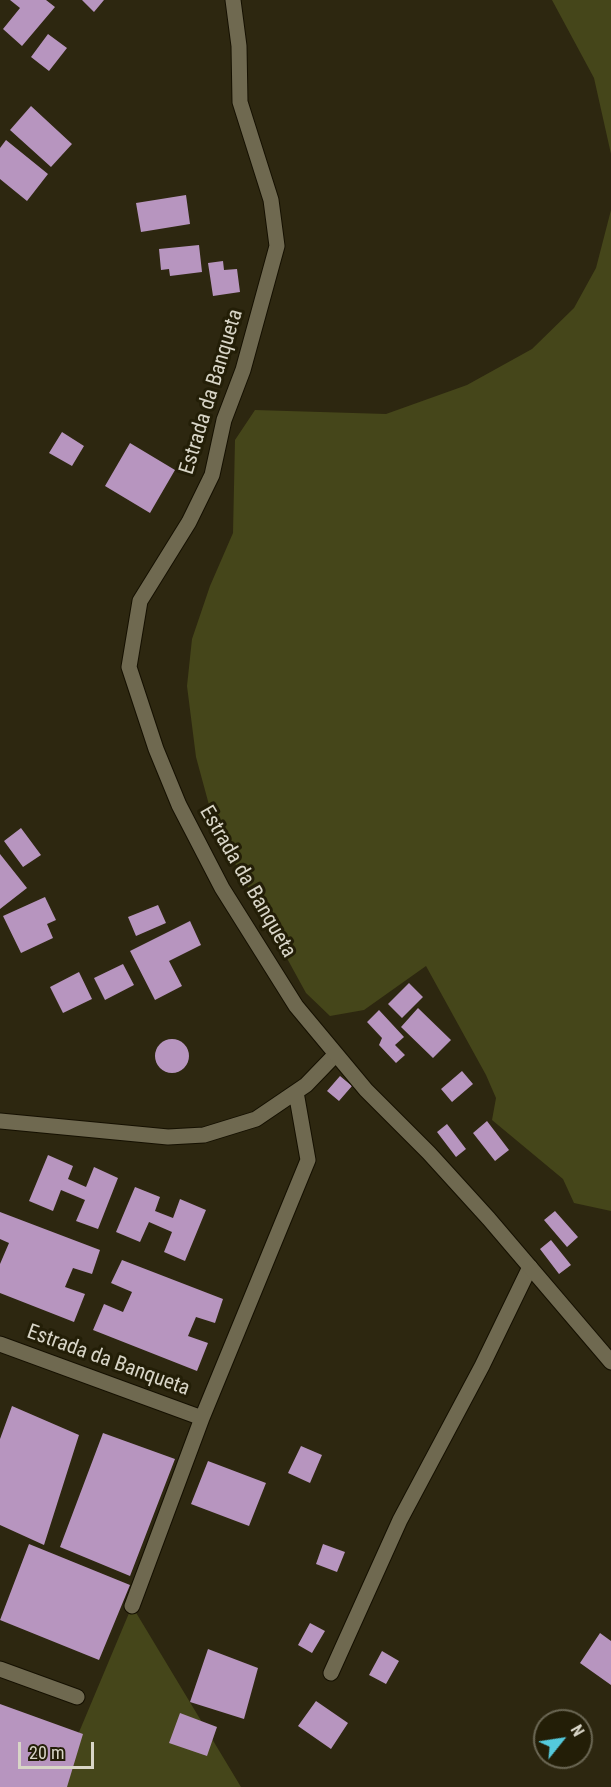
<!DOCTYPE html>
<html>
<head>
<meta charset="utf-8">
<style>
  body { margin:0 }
  #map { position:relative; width:611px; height:1787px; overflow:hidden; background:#2d2710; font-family:"Roboto Condensed",sans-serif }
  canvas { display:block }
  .north { position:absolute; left:533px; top:1709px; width:60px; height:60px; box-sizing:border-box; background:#231e07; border:2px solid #6b6754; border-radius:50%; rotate:60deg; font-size:16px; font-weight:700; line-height:24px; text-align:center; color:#d8d5c7 }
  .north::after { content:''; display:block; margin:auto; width:21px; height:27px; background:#54cadd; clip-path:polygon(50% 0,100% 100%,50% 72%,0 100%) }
  .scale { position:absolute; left:18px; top:1742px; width:76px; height:27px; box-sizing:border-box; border:3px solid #d8d5c7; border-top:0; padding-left:8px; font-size:18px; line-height:21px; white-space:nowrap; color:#d8d5c7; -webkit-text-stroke:4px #231e07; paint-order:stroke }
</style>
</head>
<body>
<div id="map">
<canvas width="611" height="1787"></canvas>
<div class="north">N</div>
<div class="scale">20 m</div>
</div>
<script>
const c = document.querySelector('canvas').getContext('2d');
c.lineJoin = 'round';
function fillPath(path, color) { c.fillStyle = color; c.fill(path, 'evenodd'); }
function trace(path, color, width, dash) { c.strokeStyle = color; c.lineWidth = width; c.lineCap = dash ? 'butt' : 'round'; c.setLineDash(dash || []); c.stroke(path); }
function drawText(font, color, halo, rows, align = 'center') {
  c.font = font + ' "Roboto Condensed",sans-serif'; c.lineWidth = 6; c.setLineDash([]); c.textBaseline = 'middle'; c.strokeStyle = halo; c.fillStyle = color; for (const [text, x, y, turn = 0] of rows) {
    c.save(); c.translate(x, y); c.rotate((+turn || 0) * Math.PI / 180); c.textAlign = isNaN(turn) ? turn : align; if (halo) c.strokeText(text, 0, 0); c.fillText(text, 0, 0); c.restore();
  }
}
fillPath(new Path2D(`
  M552 0H611V154L594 78Z
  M611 210V1211L574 1203 563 1179 492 1120 496 1098 486 1075 426 966 364 1010 330 1016 306 993 215 827 196 757 187 686 192 639 210 586 233 533 235 440 255 410 386 414 467 385 532 349 574 308 596 268Z
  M132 1606 241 1787H56Z`), '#45461a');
fillPath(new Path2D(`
  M10 0H46L55 7 22 46 3 29 20 8Z
  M82 0H104L94 12Z
  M48 34 67 48 49 71 31 57Z
  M31 106 72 144 51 167 10 130Z
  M6 140 48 174 27 201 0 179V148Z
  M186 195 190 224 141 232 136 203Z
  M199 245 202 272 170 276 169 269 161 270 159 249Z
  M223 261 224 270 237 269 240 292 213 296 208 263Z
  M62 432 84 446 72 466 49 453Z
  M130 443 175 470 150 513 105 486Z
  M21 828 41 855 23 867 4 841Z
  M0 854 27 888 0 909Z
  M45 897 56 920 47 924 53 938 21 953 3 916Z
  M158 905 166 923 136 936 128 917Z
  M190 921 201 945 169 961 182 986 155 1000 130 951Z
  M123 964 134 985 105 1000 94 978Z
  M79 972 92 999 63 1013 50 987Z
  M409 983 423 997 402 1018 388 1004Z
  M418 1008 451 1040 433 1058 401 1027Z
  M379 1010 404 1037 395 1045 405 1055 396 1063 379 1045 382 1038 367 1022Z
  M155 1056a17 17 0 1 1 34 0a17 17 0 1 1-34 0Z
  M462 1071 473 1084 452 1102 441 1089Z
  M340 1076 352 1086 339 1101 327 1091Z
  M487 1121 509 1150 495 1161 473 1133Z
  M447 1124 466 1149 456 1157 437 1132Z
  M48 1155 73 1166 68 1179 86 1187 94 1167 118 1178 98 1229 76 1221 85 1200 61 1190 53 1211 29 1201Z
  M135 1187 160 1197 155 1211 173 1218 180 1199 206 1210 185 1261 164 1252 172 1232 149 1222 140 1242 116 1232Z
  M555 1211 578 1237 567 1247 544 1220Z
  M0 1212 100 1250 92 1274 73 1268 65 1287 85 1294 74 1322 0 1293V1264L9 1243 0 1239Z
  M551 1240 571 1265 559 1274 540 1249Z
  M122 1260 223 1299 215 1323 196 1317 188 1336 208 1343 197 1371 93 1330 104 1304 123 1312 132 1292 111 1283Z
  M12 1406 79 1435 44 1545 0 1525V1439Z
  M103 1433 175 1459 130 1576 60 1547Z
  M301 1446 322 1455 310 1483 288 1473Z
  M208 1461 266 1483 249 1526 191 1504Z
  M29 1544 130 1585 99 1660 0 1620Z
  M323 1544 345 1552 337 1572 316 1564Z
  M310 1623 325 1631 312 1653 298 1645Z
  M600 1633 611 1641V1685L580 1663Z
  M208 1649 258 1668 244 1719 190 1702Z
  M382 1651 399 1661 386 1684 369 1675Z
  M316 1701 348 1723 331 1749 298 1726Z
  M0 1704 83 1734 67 1787H0Z
  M180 1713 217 1727 207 1756 169 1743Z`), '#b795bf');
const minor = new Path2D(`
  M0 1121 168 1137 204 1135 256 1119 306 1085 335 1055
  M0 1344 202 1418
  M132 1606 202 1418 308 1160 296 1092
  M0 1669 77 1697
  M331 1673 400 1520 482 1366 530 1267`);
const tertiary = new Path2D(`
  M233 0 239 46 240 102 271 200 277 246 243 370 224 420 212 475 189 522 140 601 129 667 156 749 179 805 222 888 296 1006 366 1090 429 1153 489 1219 611 1362`);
trace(minor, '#151000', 17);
trace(tertiary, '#151000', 17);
trace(minor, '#6f6950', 15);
trace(tertiary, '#6f6950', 15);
drawText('21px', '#d8d5c7', '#231e07', [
  ["Estrada da Banqueta",212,392,-73],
  ["Estrada da Banqueta",247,882,60],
  ["Estrada da Banqueta",108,1361,20]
]);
</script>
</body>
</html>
